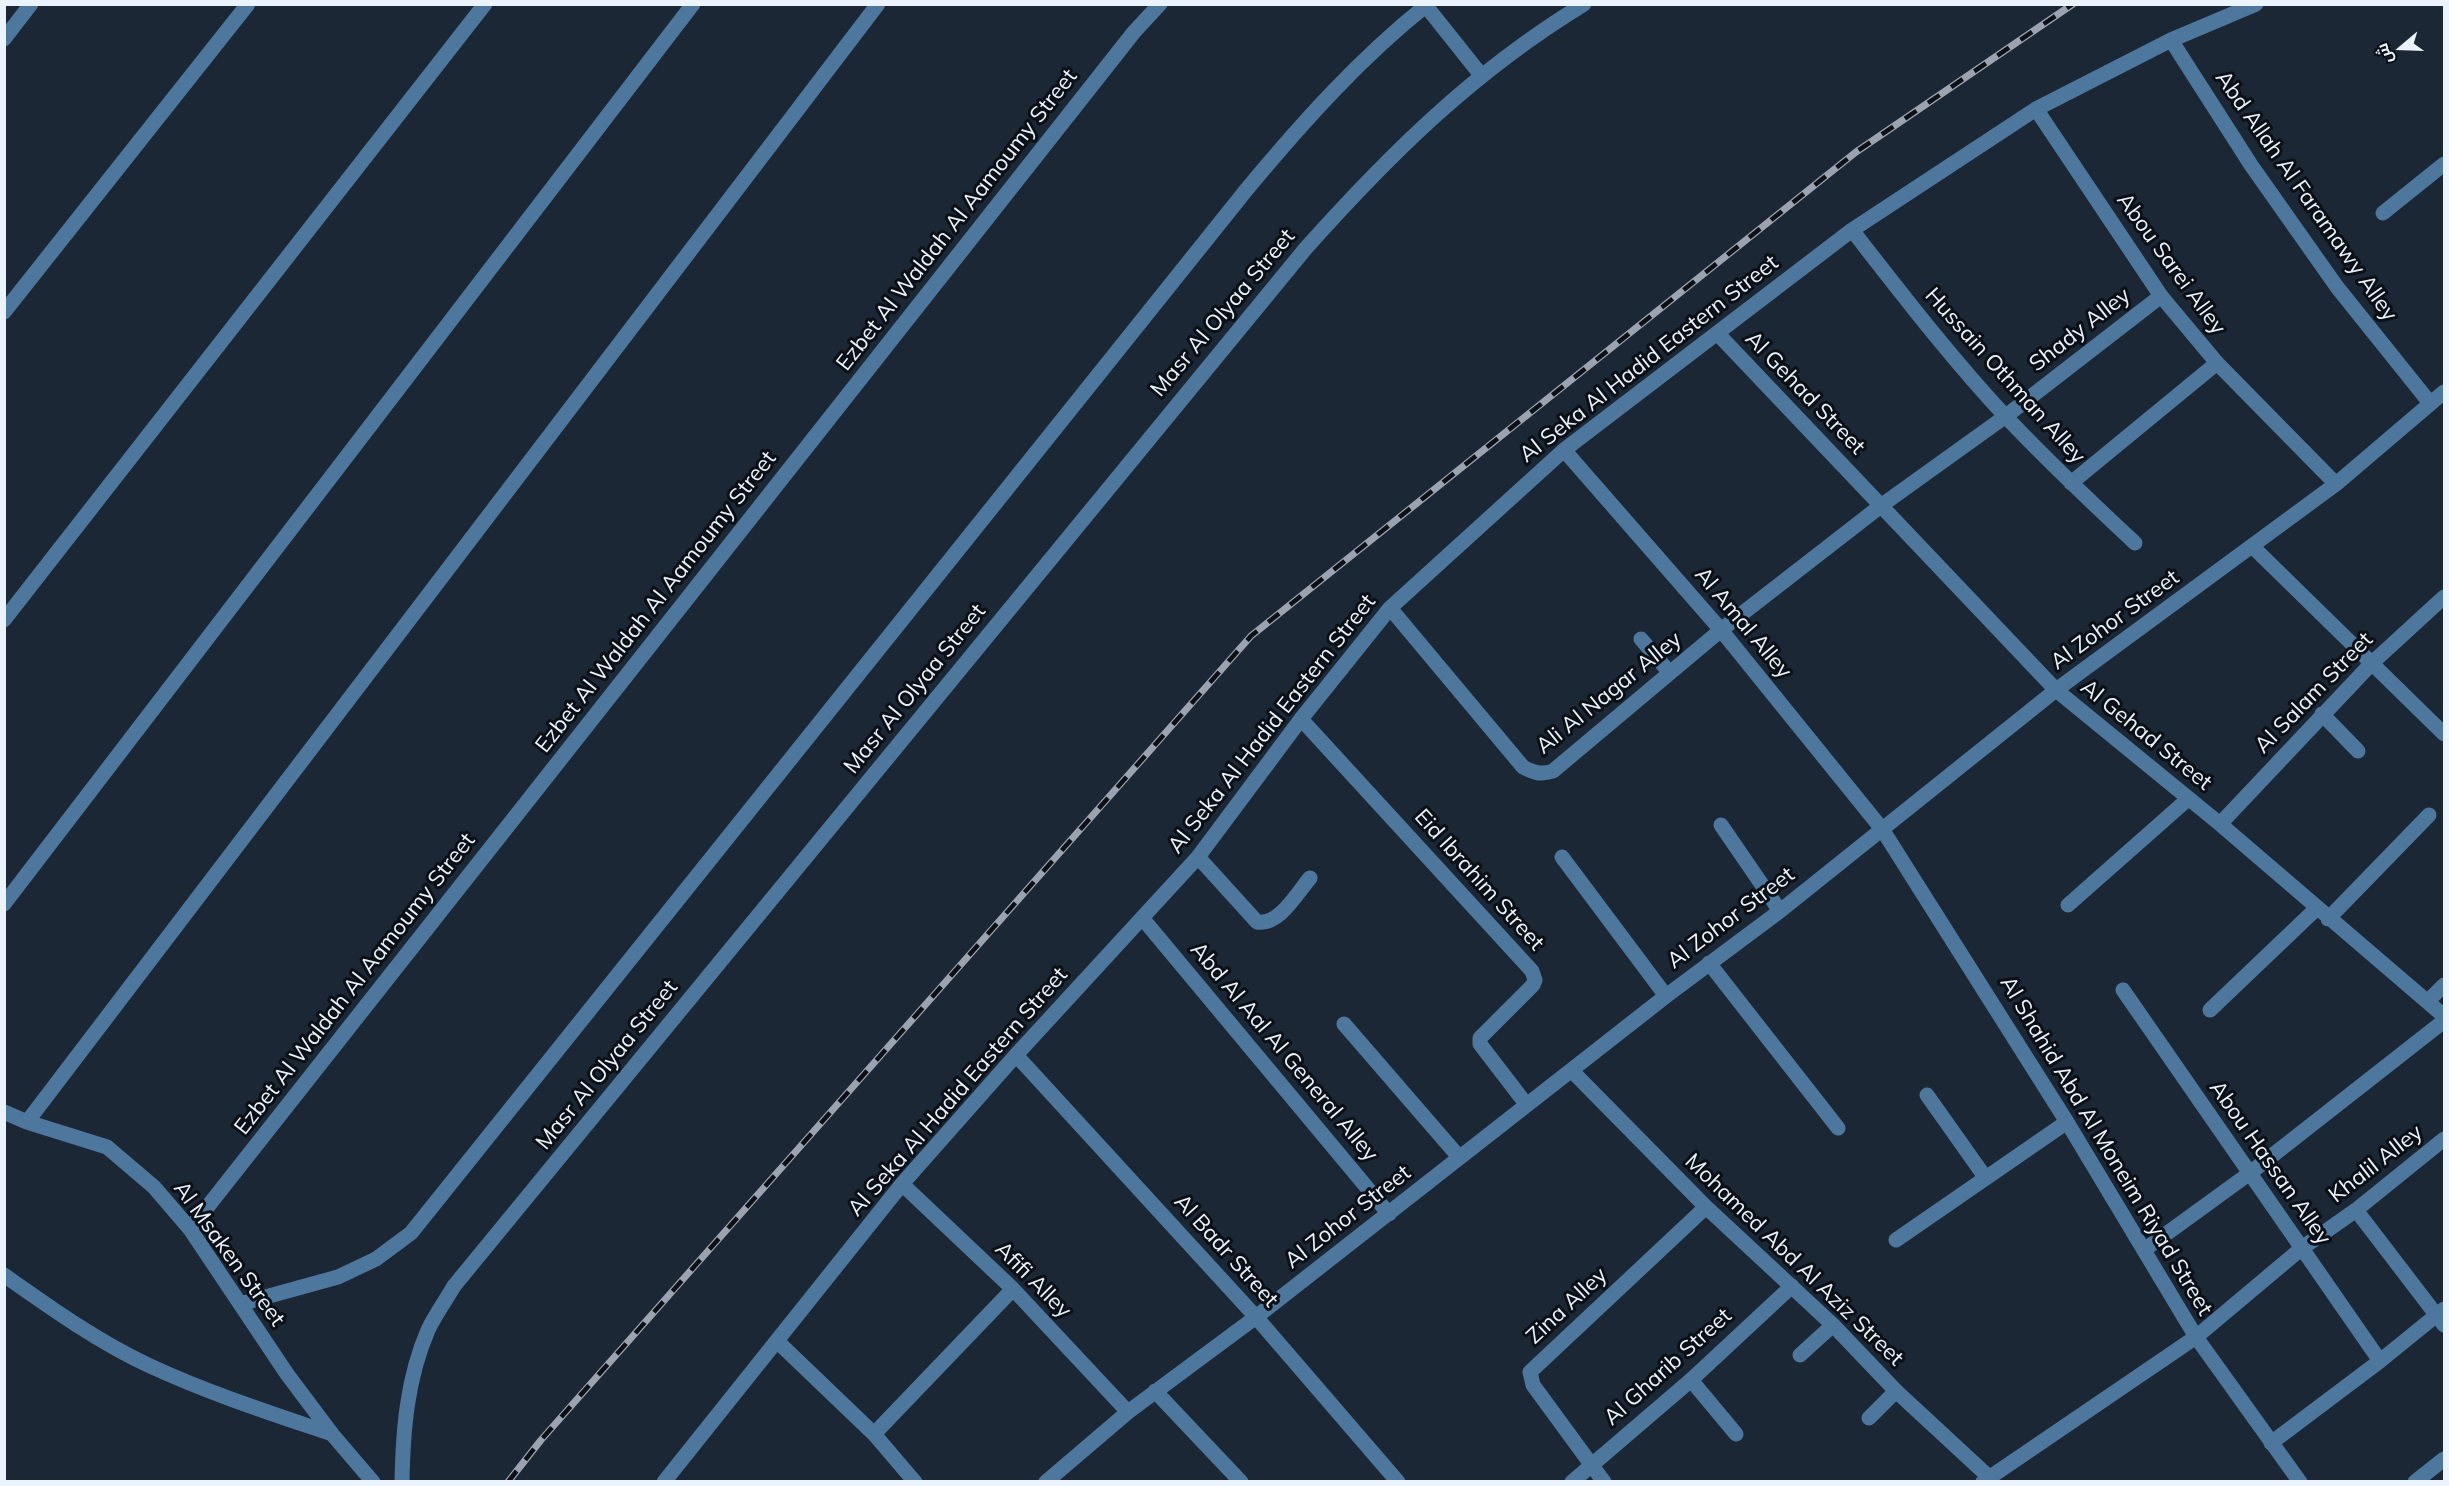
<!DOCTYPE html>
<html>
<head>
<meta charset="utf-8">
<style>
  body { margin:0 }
  #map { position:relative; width:2449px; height:1486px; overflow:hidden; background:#1c2736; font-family:Mulish,Cairo,sans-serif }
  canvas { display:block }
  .frame { position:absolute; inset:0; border:6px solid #ebf3fd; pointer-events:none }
  .north { position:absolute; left:2371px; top:18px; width:60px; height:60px; -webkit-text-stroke:4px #0b1016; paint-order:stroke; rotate:251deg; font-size:16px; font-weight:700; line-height:24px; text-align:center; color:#ebf3fd }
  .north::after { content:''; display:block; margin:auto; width:21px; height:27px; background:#ebf3fd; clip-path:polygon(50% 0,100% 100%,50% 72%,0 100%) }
</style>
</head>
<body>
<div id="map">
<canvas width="2449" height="1486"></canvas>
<div class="frame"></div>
<div class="north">ش</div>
</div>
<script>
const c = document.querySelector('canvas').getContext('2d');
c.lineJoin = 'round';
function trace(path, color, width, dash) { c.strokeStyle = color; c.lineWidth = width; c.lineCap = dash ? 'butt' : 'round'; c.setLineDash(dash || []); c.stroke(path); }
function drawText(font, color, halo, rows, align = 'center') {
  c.font = font + ' Mulish,sans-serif'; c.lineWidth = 6; c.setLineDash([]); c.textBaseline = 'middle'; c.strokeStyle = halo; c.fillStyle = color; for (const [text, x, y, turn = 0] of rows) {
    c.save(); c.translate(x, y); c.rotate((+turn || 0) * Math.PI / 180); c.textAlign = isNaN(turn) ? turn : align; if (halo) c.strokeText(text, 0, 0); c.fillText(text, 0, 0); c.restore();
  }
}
trace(new Path2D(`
  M1426 6 1481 75
  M4 39 31 4
  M2171 40 2251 165 2337 287 2430 403
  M2036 109 2161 296 2217 363 2336 484
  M2383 213 2444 164
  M1852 230C1902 294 1951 358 2007 418 2048 461 2091 502 2135 543
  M4 312 248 4
  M1717 333 2056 690 2220 824 2444 1016
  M1564 450 1721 630 1882 829 2067 1122 2196 1337 2300 1482
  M2071 483 2217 363
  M2253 547 2444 734
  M1390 608 1523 767C1534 773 1541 775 1553 771L1721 630 1882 505 2006 416 2161 296
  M4 620 485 4
  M1641 639 1670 673
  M2322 714 2358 751
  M1301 719 1532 971 1535 980 1533 985 1480 1038V1044L1526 1104
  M2220 824 2372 663 2444 597
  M1721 825 1780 911
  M1198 857 1257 922C1279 926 1297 893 1310 878
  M1562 857 1666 996
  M4 904 693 4
  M2068 905 2188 799
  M1143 919 1389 1214
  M2328 919 2429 815
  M1709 963 1838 1128
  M2123 990 2380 1361
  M2428 1001 2444 985
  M2210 1010 2317 908
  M1344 1024 1459 1157
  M1016 1055 1256 1317 1398 1482
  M1572 1071 1706 1207 1833 1325 1896 1391 1989 1477
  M1927 1095 1985 1177
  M4 1112 27 1122 107 1147 154 1187 190 1229 287 1374 332 1434 373 1482
  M27 1122 878 4
  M902 1184 1013 1289 1128 1412
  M2356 1210 2444 1325
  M190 1229 1134 32 1160 4
  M1896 1240 2067 1122
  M2144 1250 2250 1173 2444 1021
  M4 1275C51 1308 97 1341 148 1365 208 1393 270 1413 332 1434
  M240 1304 338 1277 376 1259 411 1233 1247 189C1302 123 1360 58 1428 4
  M778 1342 874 1434 915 1482
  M1800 1355 1833 1325
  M1691 1380 1736 1434
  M1155 1391 1241 1482
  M1869 1418 1896 1391
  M874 1434 1013 1289
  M2271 1443 2380 1361 2444 1309
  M402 1482C403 1429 407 1379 428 1330 435 1315 446 1300 454 1286L1306 248C1391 153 1474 71 1584 4
  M664 1482 902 1184 1016 1055 1198 857 1301 719 1390 608 1564 450 1852 230 2036 109 2171 40 2256 4
  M1046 1482 1128 1412 1256 1317 1666 996 1780 911 2056 690 2336 484 2444 392
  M1572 1482 1691 1380 1792 1286
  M1604 1482 1533 1385 1530 1372 1706 1207
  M1983 1482 2196 1337 2302 1248 2356 1210 2444 1139
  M2415 1482 2444 1459`), '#4e779d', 15);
const rail = new Path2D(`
  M508 1482 541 1440 1251 636 1856 152 2073 4`);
trace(rail, '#9aa3af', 7);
trace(rail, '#0b1016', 4.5, [14]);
drawText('22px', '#ebf3fd', '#0b1016', [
  ["Abd Allah Al Faramawy Alley",2306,196,55],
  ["Ezbet Al Waldah Al Aamoumy Street",957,220,-52],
  ["Abou Sarei Alley",2171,264,54],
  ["Masr Al Olyaa Street",1223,313,-50],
  ["Shady Alley",2080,330,-38],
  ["Al Seka Al Hadid Eastern Street",1649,359,-38],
  ["Hussain Othman Alley",2005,376,48],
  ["Al Gehad Street",1805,393,46],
  ["Ezbet Al Waldah Al Aamoumy Street",656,602,-52],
  ["Al Zohor Street",2115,620,-36],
  ["Al Amal Alley",1743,623,50],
  ["Masr Al Olyaa Street",915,689,-51],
  ["Ali Al Nagar Alley",1609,693,-39],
  ["Al Salam Street",2314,693,-46],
  ["Al Seka Al Hadid Eastern Street",1272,724,-52],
  ["Al Gehad Street",2146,735,39],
  ["Eid Ibrahim Street",1479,880,48],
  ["Al Zohor Street",1731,918,-37],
  ["Ezbet Al Waldah Al Aamoumy Street",355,984,-52],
  ["Abd Al Aal Al General Alley",1284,1052,50],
  ["Masr Al Olyaa Street",607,1065,-51],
  ["Al Seka Al Hadid Eastern Street",958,1092,-49],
  ["Al Shahid Abd Al Moneim Riyad Street",2106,1146,59],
  ["Abou Hassan Alley",2270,1163,55],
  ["Khalil Alley",2376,1164,-38],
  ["Al Zohor Street",1348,1217,-38],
  ["Al Badr Street",1226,1251,48],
  ["Al Msaken Street",229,1254,54],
  ["Mohamed Abd Al Aziz Street",1794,1260,44],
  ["Afifi Alley",1033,1280,45],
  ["Zina Alley",1567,1306,-43],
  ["Al Gharib Street",1668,1367,-42]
]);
</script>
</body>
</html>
